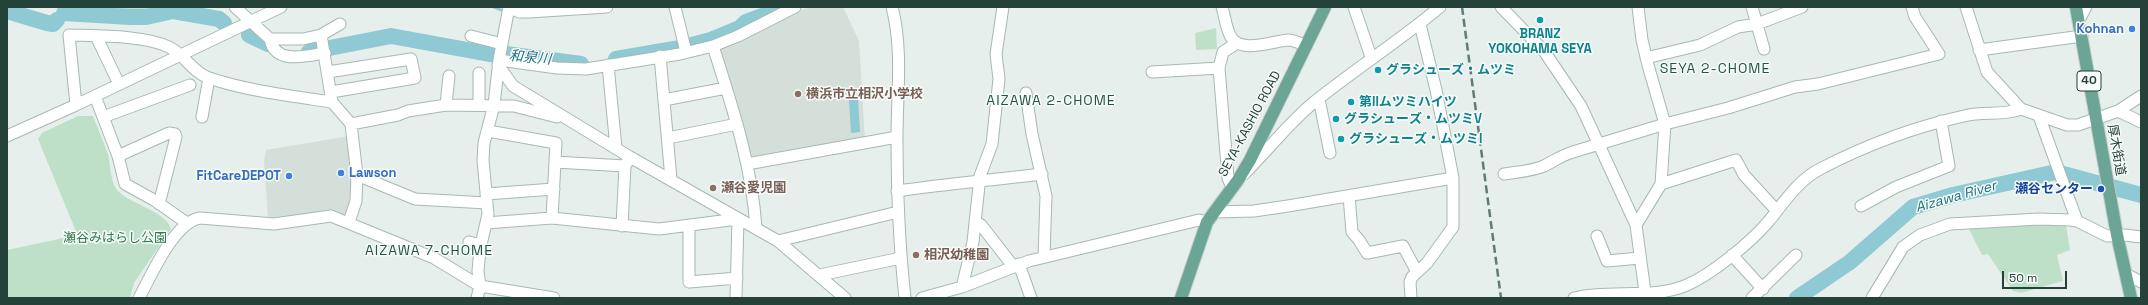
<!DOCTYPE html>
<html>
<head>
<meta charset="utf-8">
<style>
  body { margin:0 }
  #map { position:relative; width:2148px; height:305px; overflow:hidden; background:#e6efeb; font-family:"Space Grotesk",sans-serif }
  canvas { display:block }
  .frame { position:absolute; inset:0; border:8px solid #24423a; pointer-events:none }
  .scale { position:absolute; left:2002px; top:271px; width:65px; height:18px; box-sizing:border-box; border:2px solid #24423a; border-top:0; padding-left:5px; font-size:12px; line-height:14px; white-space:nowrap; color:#24423a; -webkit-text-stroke:3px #f7fbf9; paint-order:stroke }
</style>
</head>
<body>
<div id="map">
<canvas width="2148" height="305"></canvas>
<div class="frame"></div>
<div class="scale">50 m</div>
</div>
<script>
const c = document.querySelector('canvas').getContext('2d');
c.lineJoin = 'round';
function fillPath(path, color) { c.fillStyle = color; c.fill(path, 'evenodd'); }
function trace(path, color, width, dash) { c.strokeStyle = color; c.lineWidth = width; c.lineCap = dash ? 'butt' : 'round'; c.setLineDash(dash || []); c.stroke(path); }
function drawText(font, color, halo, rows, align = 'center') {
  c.font = font + ' "Space Grotesk","Noto Sans JP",sans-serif'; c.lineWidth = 3; c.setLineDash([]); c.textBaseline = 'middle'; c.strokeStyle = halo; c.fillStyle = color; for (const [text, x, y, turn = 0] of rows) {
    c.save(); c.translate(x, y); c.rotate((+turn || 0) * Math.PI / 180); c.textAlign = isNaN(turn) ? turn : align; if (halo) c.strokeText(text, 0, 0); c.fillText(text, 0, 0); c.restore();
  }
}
fillPath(new Path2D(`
  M812 7H843L859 41 865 140 752 159 720 49 797 11Z
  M349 136 352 181 347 217 271 220 268 217 264 161 266 150Z`), '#d4dfda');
fillPath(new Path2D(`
  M62 7H154L155 12 136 14 63 9Z
  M1216 28 1217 49 1196 50 1195 33Z
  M78 116H93C98 129 103 141 108 154 111 166 110 184 119 192 131 204 167 212 171 229L134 283 130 298H7V250L73 236 75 229 38 139 42 133Z
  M2041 224 2066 225 2070 250 2057 255 2063 281 2021 293 2013 291 1988 254 1982 255 1968 227Z`), '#bfe0c8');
fillPath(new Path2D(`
  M858 99 860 132 851 133 849 100Z`), '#8ec9d4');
trace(new Path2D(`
  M493 7 504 11`), '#8ec9d4', 2.5);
trace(new Path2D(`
  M7 11 47 23 53 24 57 20
  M64 13 130 17H146L173 11 219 19 224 23
  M249 35 268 44
  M309 52 391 36 495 55 506 54 581 64
  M616 59 680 48 711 40 740 28 746 22 773 12 780 7
  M1797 298 1850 262 1913 207 1953 195 2056 172 2141 195`), '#8ec9d4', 16);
const minor = new Path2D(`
  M235 7 270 39H303L321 35 340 24
  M509 7 519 12H529L607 7
  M675 7 686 52
  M892 7C903 49 897 94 897 137 897 191 899 244 905 298
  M1222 7C1225 17 1226 29 1231 37 1241 54 1273 41 1288 40 1295 40 1301 44 1306 46
  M1354 7 1371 57
  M1501 7 1544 51 1581 106 1636 225
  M1638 7 1642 40 1648 65 1665 124 1661 184 1636 225 1645 292
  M1752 7 1764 49
  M1966 7 1987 72 2021 109 2067 125H2078L2118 111 2141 96
  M2079 20 2086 7
  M321 35 332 102 351 124 357 175 356 201 349 222
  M96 36 119 84
  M471 36 502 44
  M270 39C275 65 306 56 325 53
  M713 46C732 106 752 165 756 228
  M1979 50 2082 36
  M660 56 671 179
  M1646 58 1700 45 1738 27 1757 24 1802 7
  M499 60 557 68 586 69 680 54 713 46 738 36 795 7
  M498 65 513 86 630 157 778 241 845 298
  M608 65 616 148
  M328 72 411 59 415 78 331 92
  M1152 72 1219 68
  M479 73V105
  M1026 93 1032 134 1046 196 1044 257
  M95 96 118 156 125 184 154 200 187 223
  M1319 99 1330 153
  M664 100 726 88
  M76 105 69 35C97 36 144 35 169 47 185 55 192 72 209 78 248 91 291 96 332 102
  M446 105 449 76
  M2118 111 2141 122
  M2039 116 2077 221
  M103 117 190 85
  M202 117 209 78
  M351 124 398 115 408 111 446 105 514 106 557 117
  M488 131 556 143 552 218
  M7 136 76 105 281 7
  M668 138 737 124
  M118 156 169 133 175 134 176 137 159 204
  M555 162 625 166 630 157
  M747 164 897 137
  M1244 174C1267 151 1288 124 1313 103 1354 70 1399 41 1440 7
  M1504 174C1517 172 1532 171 1544 166 1554 161 1562 155 1573 152L1665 124 1728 108 1795 87 1818 84 1939 54 1915 17 1912 7
  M357 175 415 199 487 203
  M1661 184 1736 160 1744 175 1777 211
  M1232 188 1228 178 1219 68 1223 52 1237 43
  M897 191C945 184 993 180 1042 174
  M486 194 554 189
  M1349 196 1352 232 1359 240 1367 253 1403 246 1417 272
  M1861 206 1896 187 1949 166 1941 121
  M1214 212 1254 211 1288 206 1453 178
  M975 221 981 225 1013 266
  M486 223 552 218 659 229 738 219 736 298
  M689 225V282L737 278
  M622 226 625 166
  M1597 236 1607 261 1640 258
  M778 241 898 212
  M469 242 481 245
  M1732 255 1763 289
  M1019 264 1031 298
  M2126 274 2141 282
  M820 275 901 258
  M962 287 973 242 980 176 992 144 999 79 996 54 1003 7
  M139 298C151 276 174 222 200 218L274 224 331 216 434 258 480 286 554 298
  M477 298 480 286 478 271 480 249 488 214 483 160 484 143 494 105 499 60 509 7
  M922 298 962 287 1029 261 1199 220 1207 222
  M1411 298 1410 282 1412 277 1427 263 1453 227V178L1436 90 1420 24
  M1574 298C1611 289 1652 300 1687 285 1712 274 1750 243 1768 222 1783 204 1798 180 1820 169 1866 145 1914 127 1964 116 1983 111 2003 116 2021 109
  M1752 298 1796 255
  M1872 298 1903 247 1920 235 1950 224 2039 219 2071 220 2077 221 2107 236 2125 235 2141 237`);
const major = new Path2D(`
  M2076 7 2117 235 2131 298
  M1181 298 1207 222 1238 180 1250 160 1325 7`);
trace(minor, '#a8b8b2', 13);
trace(major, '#c2cac8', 14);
trace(minor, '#fff', 11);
trace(major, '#6aa596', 12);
trace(new Path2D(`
  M1462 7 1501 298`), '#5f7d75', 2.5, [8, 4]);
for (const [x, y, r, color] of [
  [1540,20,4,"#0f9aa8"],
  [2132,29,4,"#3f7fe0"],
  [1378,70,4,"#0f9aa8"],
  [798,94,4,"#8d6e63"],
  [1351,102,4,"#0f9aa8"],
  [1336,119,4,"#0f9aa8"],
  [1341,139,4,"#0f9aa8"],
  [341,173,4,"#3f7fe0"],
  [289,176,4,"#3f7fe0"],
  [713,188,4,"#8d6e63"],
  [2101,189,4,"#1a4fb4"],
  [916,255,4,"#8d6e63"]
]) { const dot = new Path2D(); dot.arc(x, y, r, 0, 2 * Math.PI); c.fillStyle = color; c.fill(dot); trace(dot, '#f7fbf9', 1.5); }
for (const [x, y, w] of [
  [2089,81,24]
]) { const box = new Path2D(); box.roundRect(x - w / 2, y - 10, w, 20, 3); c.fillStyle = '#f7fbf9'; c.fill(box); trace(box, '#24423a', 1); }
drawText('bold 12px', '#24423a', null, [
  ["40",2089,81]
]);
drawText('bold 13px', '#366cbe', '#f7fbf9', [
  ["Kohnan",2124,29],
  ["Lawson",349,173,"left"],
  ["FitCareDEPOT",281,176]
], 'right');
drawText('bold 13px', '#0d838f', '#f7fbf9', [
  ["BRANZ",1540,34,"center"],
  ["YOKOHAMA SEYA",1540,49,"center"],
  ["グラシューズ・ムツミ",1386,70],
  ["第IIムツミハイツ",1359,102],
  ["グラシューズ・ムツミV",1344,119],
  ["グラシューズ・ムツミI",1349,139]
], 'left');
drawText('bold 13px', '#785e54', '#f7fbf9', [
  ["横浜市立相沢小学校",806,94],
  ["瀬谷愛児園",721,188],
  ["相沢幼稚園",924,255]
], 'left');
drawText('13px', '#24423a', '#f7fbf9', [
  ["SEYA-KASHIO ROAD",1250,124,-62],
  ["厚木街道",2116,150,80]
]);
drawText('bold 13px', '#164399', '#f7fbf9', [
  ["瀬谷センター",2093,189]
], 'right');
drawText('13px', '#2d7a4b', '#f7fbf9', [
  ["瀬谷みはらし公園",115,238]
]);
drawText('italic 14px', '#1c6f80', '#f7fbf9', [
  ["和泉川",530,58,5],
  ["Aizawa River",1956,197,-16]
]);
c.letterSpacing = '1px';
drawText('14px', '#1f5548', '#f7fbf9', [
  ["SEYA 2-CHOME",1715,69],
  ["AIZAWA 2-CHOME",1051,101],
  ["AIZAWA 7-CHOME",429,251]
]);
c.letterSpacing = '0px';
</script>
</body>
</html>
